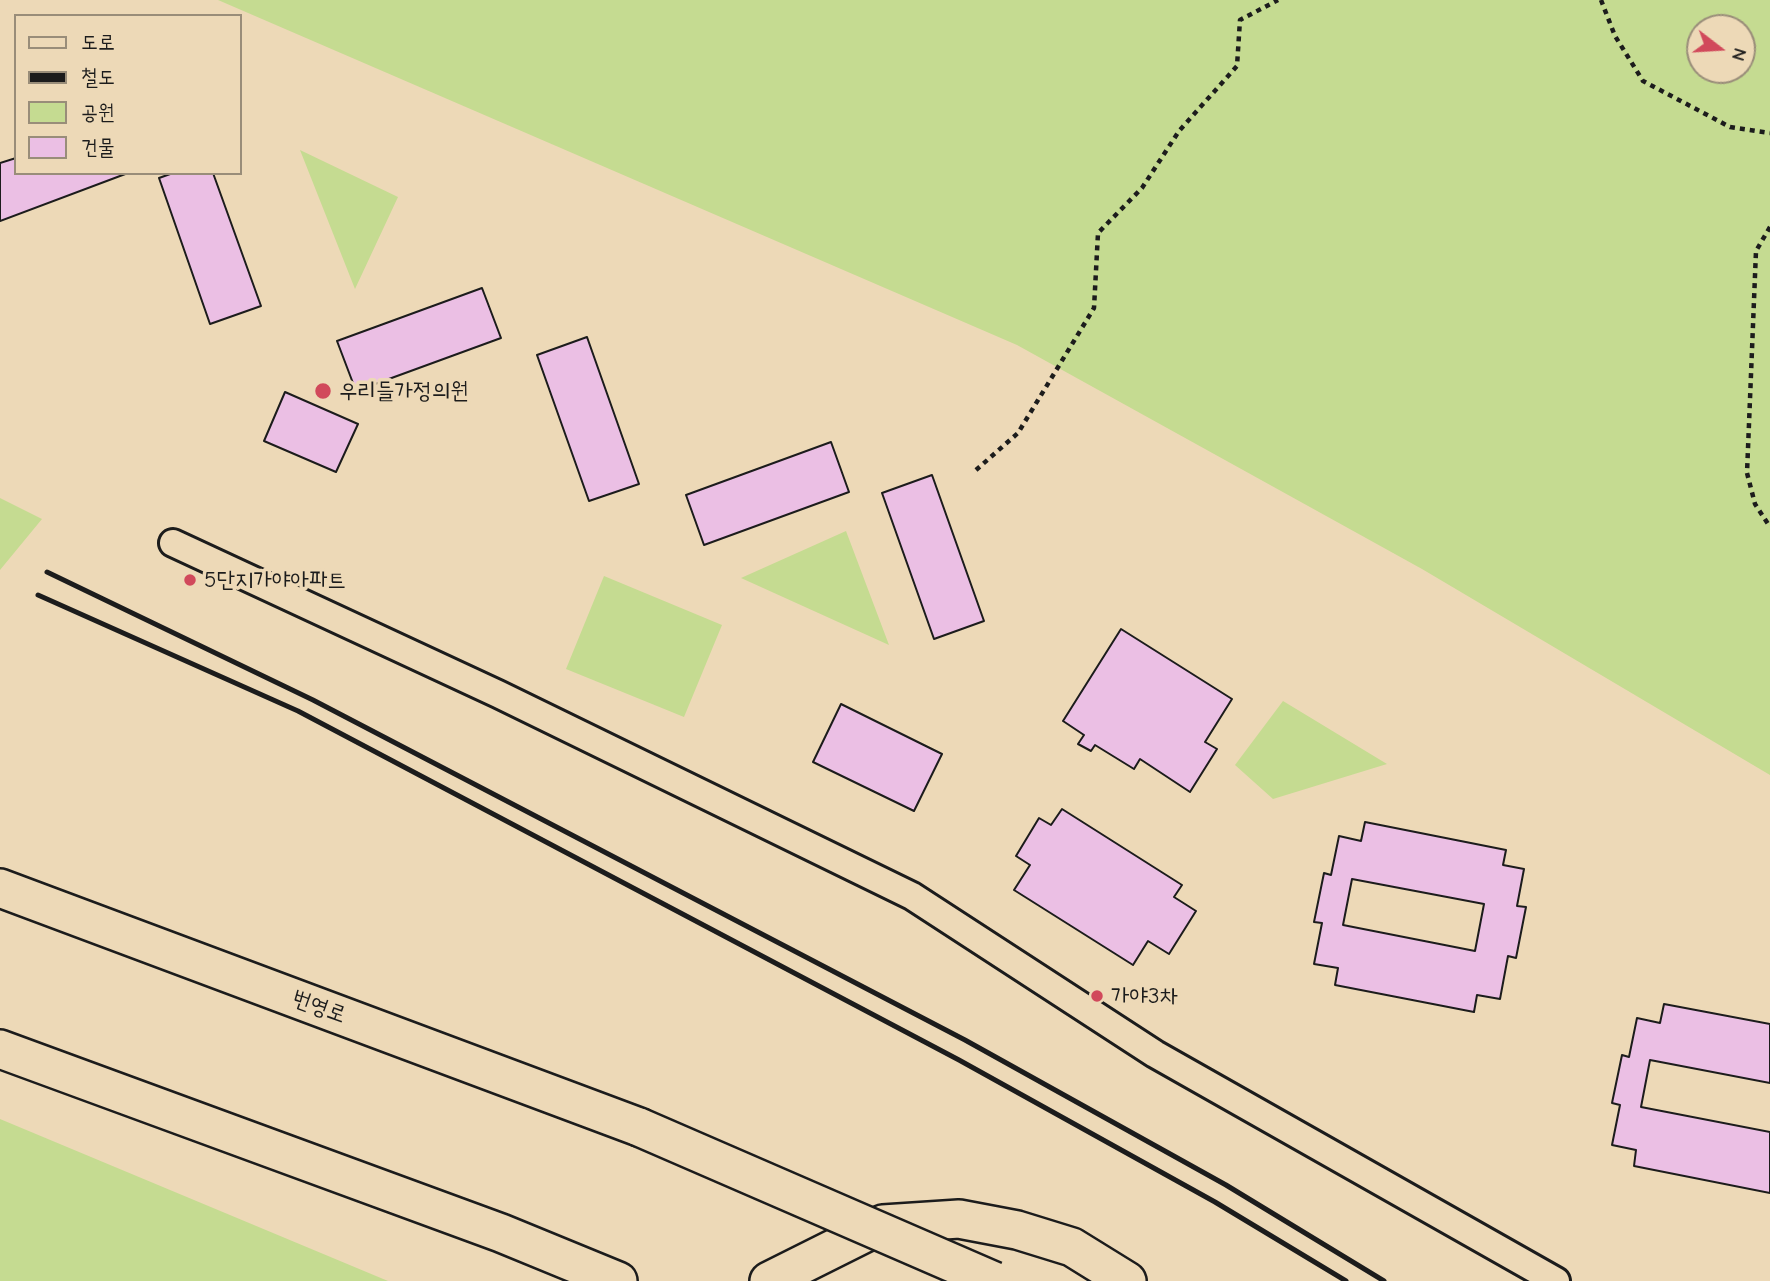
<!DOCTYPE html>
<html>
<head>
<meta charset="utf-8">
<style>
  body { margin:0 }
  #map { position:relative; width:1770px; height:1281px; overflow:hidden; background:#edd9b7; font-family:"Comic Neue","Poor Story",sans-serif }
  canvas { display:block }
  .legend { position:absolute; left:14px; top:14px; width:228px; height:161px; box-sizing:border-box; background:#edd9b7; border:2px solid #998d79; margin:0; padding:9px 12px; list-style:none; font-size:21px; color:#1c1c1c }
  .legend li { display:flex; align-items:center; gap:14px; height:35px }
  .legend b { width:35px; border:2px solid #998d79 }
  .north { position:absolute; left:1686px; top:14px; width:70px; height:70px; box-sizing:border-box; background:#edd9b7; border:2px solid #998d79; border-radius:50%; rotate:107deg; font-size:19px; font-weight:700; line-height:28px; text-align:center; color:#1c1c1c }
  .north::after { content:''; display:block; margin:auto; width:24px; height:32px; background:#d1495b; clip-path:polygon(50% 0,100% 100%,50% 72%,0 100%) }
</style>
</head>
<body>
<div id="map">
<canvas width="1770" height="1281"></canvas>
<ul class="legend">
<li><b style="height:9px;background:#edd9b7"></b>도로</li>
<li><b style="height:9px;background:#1c1c1c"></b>철도</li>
<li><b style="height:19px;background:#c5db91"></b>공원</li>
<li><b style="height:19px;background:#ebbfe4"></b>건물</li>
</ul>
<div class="north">N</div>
</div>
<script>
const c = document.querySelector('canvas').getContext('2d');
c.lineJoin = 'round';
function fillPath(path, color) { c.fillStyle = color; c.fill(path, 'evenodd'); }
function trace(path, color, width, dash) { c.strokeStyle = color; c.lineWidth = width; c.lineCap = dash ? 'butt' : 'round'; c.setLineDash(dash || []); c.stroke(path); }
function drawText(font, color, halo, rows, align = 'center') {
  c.font = font + ' "Comic Neue","Poor Story",sans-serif'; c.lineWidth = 7; c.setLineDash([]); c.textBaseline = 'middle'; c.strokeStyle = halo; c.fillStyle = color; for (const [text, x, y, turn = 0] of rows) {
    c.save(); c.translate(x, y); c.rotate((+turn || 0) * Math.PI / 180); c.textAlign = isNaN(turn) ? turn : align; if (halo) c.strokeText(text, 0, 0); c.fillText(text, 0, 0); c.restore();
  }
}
fillPath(new Path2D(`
  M218 0H1770V775L1422 569 1017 345ZM1700 28H1742V70H1700Z
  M300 150 398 197 355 289Z
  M0 498 42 519 0 570Z
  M846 531 889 645 741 578Z
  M604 576 722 625 684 717 566 669Z
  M1283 701 1387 764 1273 799 1235 765Z
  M0 1119 388 1281H0Z`), '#c5db91');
const building = new Path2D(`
  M16 158V173H128L0 221V163Z
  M173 173H213L261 306 210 324 159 178Z
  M482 288 501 338 356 391 337 341Z
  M587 337 639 484 589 501 537 355Z
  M285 392 358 424 336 472 264 441Z
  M831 442 849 492 704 545 686 495Z
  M932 475 984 621 934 639 882 493Z
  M1121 629 1232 699 1205 742 1217 749 1190 792 1140 759 1134 769 1095 745 1091 751 1078 744 1084 735 1063 721Z
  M841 704 942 754 914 811 813 762Z
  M1062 809 1182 885 1174 897 1196 911 1169 954 1148 941 1133 965 1014 890 1030 865 1016 856 1039 818 1051 825Z
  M1365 822 1506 850 1503 865 1524 869 1517 906 1526 907 1516 958 1508 956 1500 999 1477 995 1474 1012 1335 985 1338 968 1314 964 1322 923 1314 922 1324 873 1331 875 1339 836 1361 841ZM1352 879 1484 904 1475 951 1343 925Z
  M1664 1004 1770 1024V1083L1650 1060 1641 1107 1770 1132V1193L1634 1166 1636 1150 1612 1145 1620 1105 1612 1103 1622 1055 1629 1057 1637 1018 1660 1023Z`);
fillPath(building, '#ebbfe4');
trace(building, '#1c1c1c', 2);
const street = new Path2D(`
  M173 543 498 694 912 896 1155 1054 1556 1281`);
const secondary = new Path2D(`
  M0 888 639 1127
  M0 1049 501 1233 618 1281
  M769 1281 883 1224 959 1219 1017 1230 1072 1247 1127 1281`);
trace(street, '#1c1c1c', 32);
trace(secondary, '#1c1c1c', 42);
trace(new Path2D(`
  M1601 0 1615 36 1643 81 1730 127 1770 133
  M1770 227 1756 251 1747 473 1755 504 1770 527
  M976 470 1018 433 1094 308 1098 233 1142 188 1179 131 1237 66 1240 20 1278 0`), '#1c1c1c', 4.5, [5, 5]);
trace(street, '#edd9b7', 26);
trace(secondary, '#edd9b7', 37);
trace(new Path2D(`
  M47 572 313 700 965 1040 1226 1185 1384 1281
  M38 595 298 711 959 1060 1215 1202 1346 1281`), '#1c1c1c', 5);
const secondaryBridge = new Path2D(`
  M639 1127 994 1281`);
trace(secondaryBridge, '#1c1c1c', 42, []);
trace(secondaryBridge, '#edd9b7', 37);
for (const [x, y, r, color] of [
  [323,391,9,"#d1495b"],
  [190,580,7,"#d1495b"],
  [1097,996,7,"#d1495b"]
]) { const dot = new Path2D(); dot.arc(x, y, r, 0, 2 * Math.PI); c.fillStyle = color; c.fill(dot); trace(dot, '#edd9b7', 2.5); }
drawText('23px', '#1c1c1c', '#edd9b7', [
  ["우리들가정의원",339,391],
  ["5단지가야아파트",204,580],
  ["가야3차",1111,996]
], 'left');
drawText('23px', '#1c1c1c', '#edd9b7', [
  ["번영로",319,1007,20]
]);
</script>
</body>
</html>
